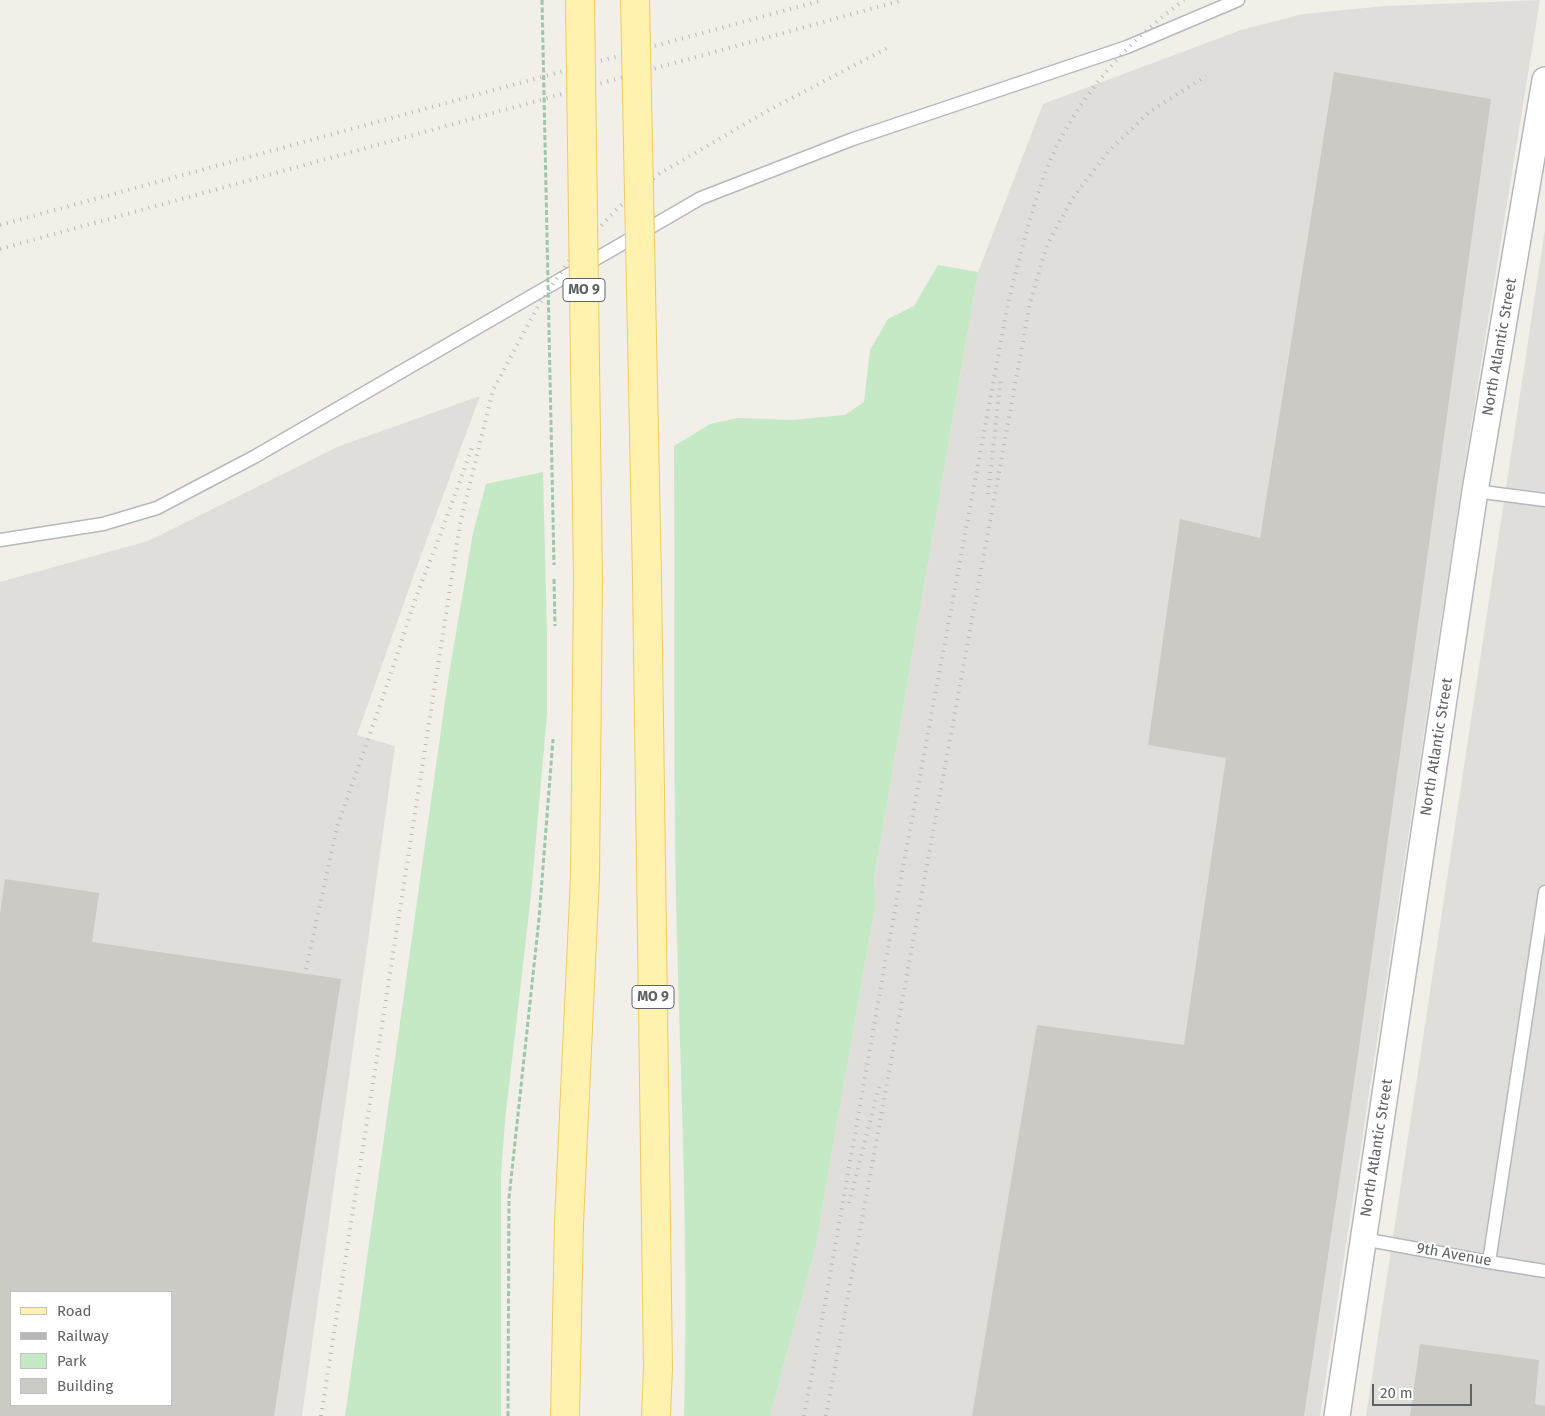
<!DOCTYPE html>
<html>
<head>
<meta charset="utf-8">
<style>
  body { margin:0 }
  #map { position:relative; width:1545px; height:1416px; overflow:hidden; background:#f1efe8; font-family:"Fira Sans",sans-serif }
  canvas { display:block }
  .legend { position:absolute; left:10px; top:1291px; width:162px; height:115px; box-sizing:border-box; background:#fff; border:1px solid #bfc1c3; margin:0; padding:6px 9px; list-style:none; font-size:15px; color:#5f6368 }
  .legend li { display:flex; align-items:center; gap:10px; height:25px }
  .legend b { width:25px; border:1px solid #bfc1c3 }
  .scale { position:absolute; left:1372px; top:1384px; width:100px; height:22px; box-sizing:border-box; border:2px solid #5f6368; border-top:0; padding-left:6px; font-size:15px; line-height:18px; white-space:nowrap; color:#5f6368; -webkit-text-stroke:4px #fff; paint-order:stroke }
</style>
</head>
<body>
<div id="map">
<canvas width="1545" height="1416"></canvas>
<ul class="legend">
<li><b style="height:6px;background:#fff2af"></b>Road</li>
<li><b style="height:6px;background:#b6b7b8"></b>Railway</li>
<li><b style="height:14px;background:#c5e8c5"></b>Park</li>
<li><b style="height:14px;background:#cccac5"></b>Building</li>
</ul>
<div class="scale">20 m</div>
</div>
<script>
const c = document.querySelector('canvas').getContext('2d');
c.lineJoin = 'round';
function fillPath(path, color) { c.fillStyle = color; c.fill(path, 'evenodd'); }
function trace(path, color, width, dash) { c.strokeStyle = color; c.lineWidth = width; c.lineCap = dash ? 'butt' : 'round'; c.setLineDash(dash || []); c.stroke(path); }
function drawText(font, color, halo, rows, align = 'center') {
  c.font = font + ' "Fira Sans",sans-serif'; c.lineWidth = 4; c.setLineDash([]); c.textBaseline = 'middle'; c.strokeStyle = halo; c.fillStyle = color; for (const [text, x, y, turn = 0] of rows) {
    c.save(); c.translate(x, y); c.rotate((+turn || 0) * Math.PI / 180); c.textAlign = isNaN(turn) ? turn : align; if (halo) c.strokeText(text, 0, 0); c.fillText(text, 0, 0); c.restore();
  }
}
fillPath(new Path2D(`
  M1540 0 1465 463 1320 1416H770L815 1250 876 901 874 879 978 272 1043 104 1241 30 1303 14 1385 6Z
  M1545 229V1416H1366Z
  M480 396 421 555 357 735 395 746 302 1416H0V582L148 541 337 447ZM11 1292H171V1405H11Z`), '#e0deda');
fillPath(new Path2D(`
  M938 265 978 272 874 879 876 901 815 1250 770 1416H684C689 1244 680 1071 676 899 673 748 675 597 674 446L710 424 738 418 792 420 845 415 864 402 870 350 888 319 914 306Z
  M543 472 547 634V714L531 895 505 1121 501 1175V1416H345L448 680 473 533 486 484Z`), '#c5e8c5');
fillPath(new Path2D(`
  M1334 72 1491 99 1356 1069 1304 1416H972L1037 1025 1184 1045 1226 758 1148 745 1180 519 1260 538Z
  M5 879 99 893 92 942 341 979 274 1416H0V914ZM11 1292H171V1405H11Z
  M1420 1344 1539 1360 1535 1404 1545 1406V1416H1410Z`), '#cccac5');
const lane = new Path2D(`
  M1475 491 1545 500
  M0 540 103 524 157 508 254 457 701 198 853 139 1127 47 1238 0
  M1363 1239 1489 1262 1545 1271
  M1489 1262 1545 892`);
const street = new Path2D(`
  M1337 1416 1475 491 1545 80`);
const primary = new Path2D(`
  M647 578 658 1369 656 1416
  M565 1416 569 1223 585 876 588 580`);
trace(lane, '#b5b8bc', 15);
trace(street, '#b5b8bc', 28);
trace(primary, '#f2c960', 30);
trace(new Path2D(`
  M508 1416 509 1198 539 919 553 739`), '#9cc7a9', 3, [5, 2.5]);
trace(lane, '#fff', 12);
trace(street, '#fff', 25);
trace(primary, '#fff2af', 28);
trace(new Path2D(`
  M0 225 823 0
  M0 249 903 0
  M988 494 1001 377
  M306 969 337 827 382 700 416 597 442 530 473 445
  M849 1203 879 1087
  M321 1416 460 524 493 390 538 306 572 256 619 207 659 174 769 110 891 46
  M804 1416 825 1303 885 964 1009 298C1020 256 1030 214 1045 173 1072 103 1124 44 1184 0
  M826 1416 1030 303 1047 245 1072 199 1108 152 1149 112 1206 76`), '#b6b7b8', 4, [1, 6]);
const primaryBridge = new Path2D(`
  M580 0 588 580
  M635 0 647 578`);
trace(primaryBridge, '#f2c960', 30, []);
trace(new Path2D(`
  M542 0 554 565
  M554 579 555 626`), '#9cc7a9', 3, [5, 2.5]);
trace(primaryBridge, '#fff2af', 28);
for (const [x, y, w] of [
  [584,290,42],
  [653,997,42]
]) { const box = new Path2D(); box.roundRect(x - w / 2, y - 11.5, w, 23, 4); c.fillStyle = '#fff'; c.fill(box); trace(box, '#5f6368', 1); }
drawText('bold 14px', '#5f6368', null, [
  ["MO 9",584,290],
  ["MO 9",653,997]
]);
drawText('15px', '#5f6368', '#fff', [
  ["North Atlantic Street",1500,347,-80],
  ["North Atlantic Street",1437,747,-81],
  ["North Atlantic Street",1377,1148,-81],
  ["9th Avenue",1454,1255,10]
]);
</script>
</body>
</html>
